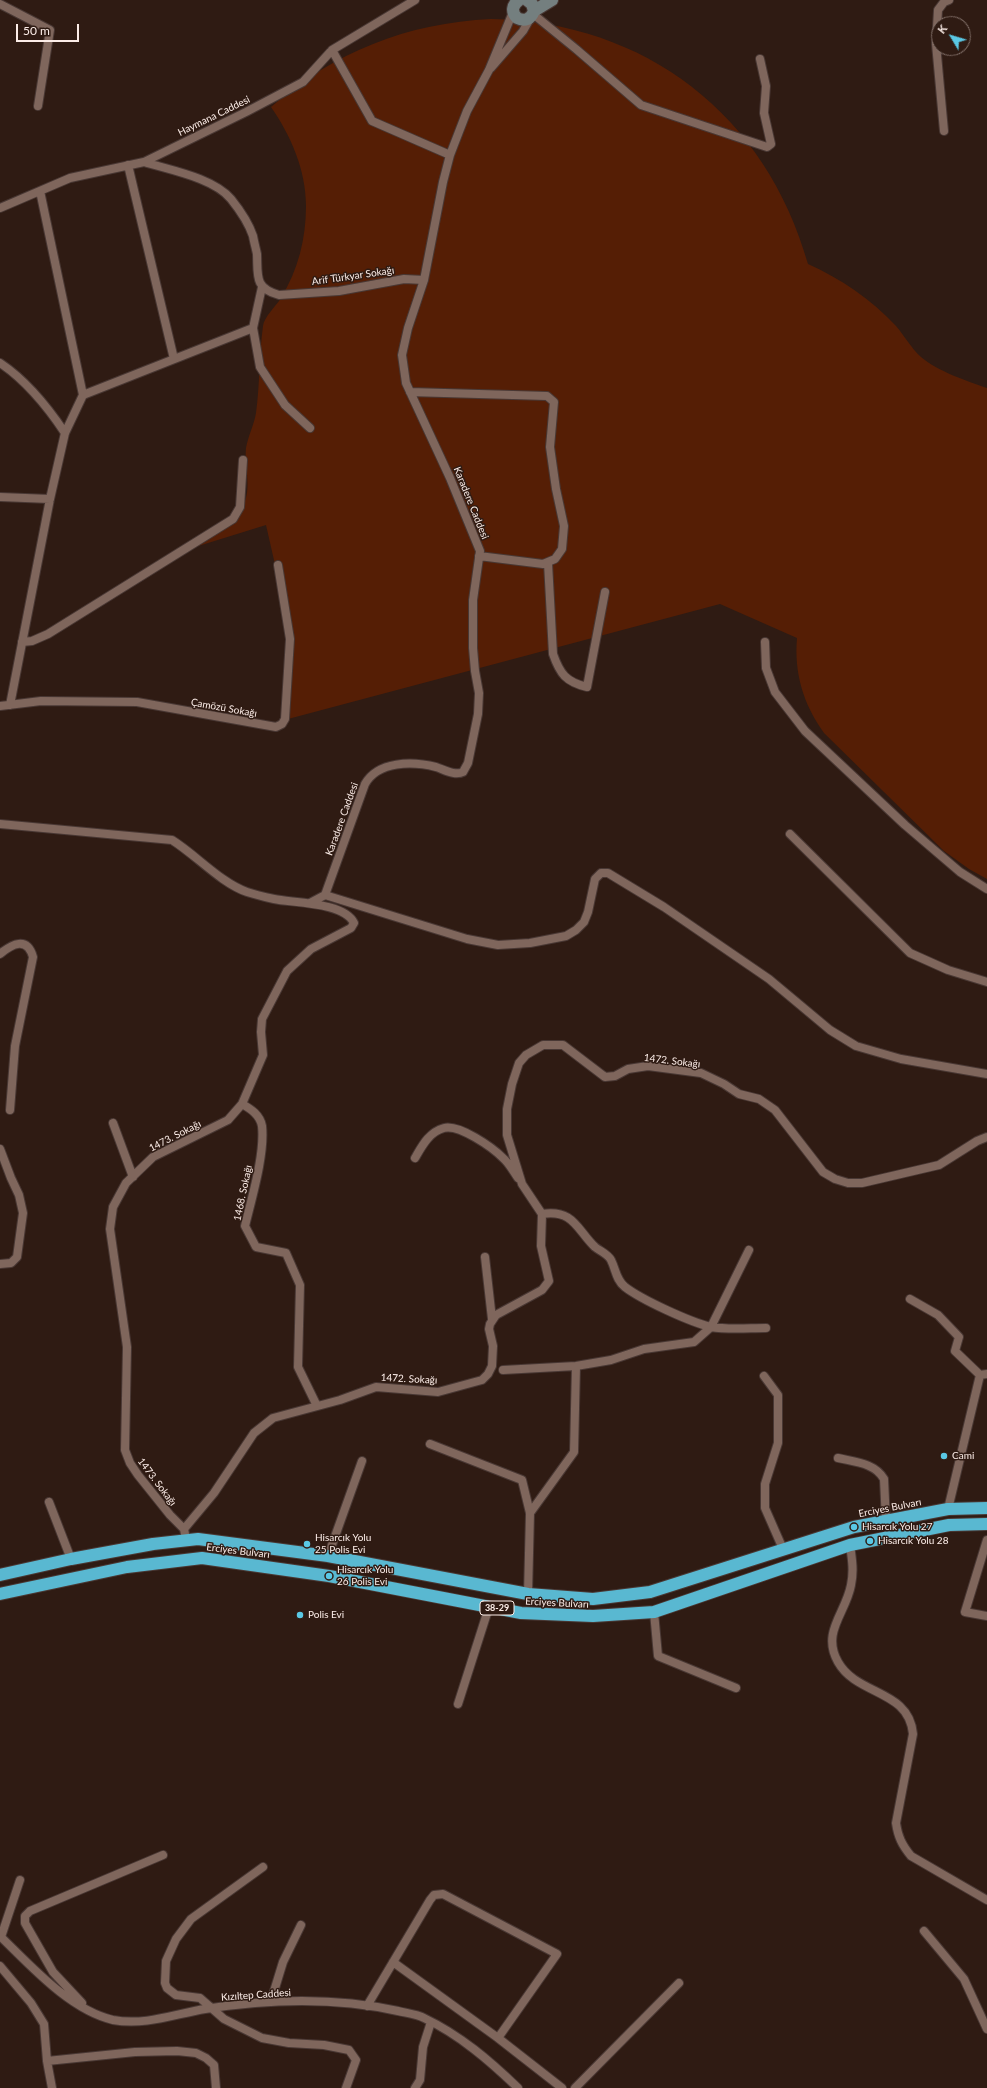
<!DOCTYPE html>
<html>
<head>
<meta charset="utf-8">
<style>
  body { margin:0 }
  #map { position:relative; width:987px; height:2088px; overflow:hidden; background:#2f1b13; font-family:Lato,sans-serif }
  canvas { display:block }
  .north { position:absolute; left:931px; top:16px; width:40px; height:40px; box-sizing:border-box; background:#2f1b13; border:1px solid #816f68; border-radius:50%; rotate:308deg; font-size:11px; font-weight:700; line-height:16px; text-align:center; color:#fcede8 }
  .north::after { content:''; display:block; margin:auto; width:14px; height:18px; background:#5ac8e5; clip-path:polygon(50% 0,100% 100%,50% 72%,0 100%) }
  .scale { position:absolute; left:16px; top:24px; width:63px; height:18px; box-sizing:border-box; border:2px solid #fcede8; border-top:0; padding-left:5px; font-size:12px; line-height:14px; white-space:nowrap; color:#fcede8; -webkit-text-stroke:3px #2f1b13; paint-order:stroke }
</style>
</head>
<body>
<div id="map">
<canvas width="987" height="2088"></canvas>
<div class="north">K</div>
<div class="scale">50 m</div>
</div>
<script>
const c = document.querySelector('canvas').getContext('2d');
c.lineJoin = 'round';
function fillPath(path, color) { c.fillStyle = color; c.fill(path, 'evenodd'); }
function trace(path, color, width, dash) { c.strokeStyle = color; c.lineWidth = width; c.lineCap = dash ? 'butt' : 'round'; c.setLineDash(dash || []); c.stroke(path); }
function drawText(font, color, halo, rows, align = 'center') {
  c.font = font + ' Lato,sans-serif'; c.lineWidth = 3; c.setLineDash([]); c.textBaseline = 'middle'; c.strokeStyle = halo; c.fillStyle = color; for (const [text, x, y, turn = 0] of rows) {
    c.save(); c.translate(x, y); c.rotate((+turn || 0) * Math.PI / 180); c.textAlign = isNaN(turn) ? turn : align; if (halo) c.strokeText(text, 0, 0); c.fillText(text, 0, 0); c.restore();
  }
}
fillPath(new Path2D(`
  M491 19C646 22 766 115 808 264 841 279 871 299 896 326 904 335 911 348 921 357 937 371 967 381 987 388V879L969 869 944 851 824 733C803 704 794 673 797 638L720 604 288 719 294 648 266 525 192 548 242 507C253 490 244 468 246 448 248 436 254 425 256 413 260 384 259 355 263 326 264 317 276 306 281 298 298 270 306 239 306 206 306 170 291 136 271 107 334 52 407 23 491 19Z`), '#551e05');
const street = new Path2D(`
  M0 4 50 30 38 106
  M533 14 576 49 641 105 767 147 771 144 764 113 766 86 760 59
  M332 50 372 121 450 155
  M491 68 523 31 531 17
  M944 131 936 44 938 10 944 2 949 0
  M144 162C170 170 214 178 231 199 239 209 249 224 253 236 254 242 256 249 257 254 258 276 254 288 279 295L339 291 404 279 424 280
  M128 165 174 359
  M0 208 70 178 144 162 246 112 303 82 332 50 415 0
  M253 328 260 367 285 405 310 428
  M0 363C27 381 47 406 65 433
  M410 392 547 396 554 402 550 447 556 489 564 526 562 549 555 559 543 564 479 556
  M83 395 253 328 262 287
  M0 497 50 499
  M548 563 553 654C560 674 566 682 587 687L605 592
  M22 642 32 641 48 634 233 519 240 507 243 460
  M765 642 766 668 775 692 805 731 905 825 960 872 987 889
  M10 705 50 499 65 433 83 395 40 191
  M0 706 41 701 137 702 276 727 282 724 285 719 290 639 278 565
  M0 824 172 840C196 855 221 883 247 892 256 895 265 897 274 899 293 903 344 902 354 923L351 928 311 949 287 971 262 1019 261 1032 263 1055 242 1104 228 1120 153 1157 126 1183 113 1207 110 1229 127 1347 125 1450 130 1463 138 1475 170 1515 184 1529 185 1534
  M790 834 910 953 948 970 987 982
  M325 895 467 939 498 945 530 943 566 936 576 930 584 922 588 912 595 879 601 873H608L664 907 769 979 830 1030 856 1046 901 1059 987 1074
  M310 903 325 895 365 784C378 761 412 761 436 767 445 770 455 776 463 772L468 763 478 714 479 693 475 671 473 648V600L480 551 450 478 406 383 402 355 408 328 424 280 443 182 450 155 467 111 489 70 513 12
  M0 954C12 944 27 936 33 957L15 1046 10 1110
  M242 1104C251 1109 260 1115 262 1126 265 1154 252 1197 245 1226L256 1247 286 1253 300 1285 298 1367 317 1406
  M113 1123 133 1177
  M0 1149 11 1178 19 1195 23 1213 17 1257 11 1263 0 1264
  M415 1158C422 1146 429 1132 444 1128 459 1124 492 1147 503 1158 509 1163 513 1171 518 1178
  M542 1214C574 1209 577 1230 595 1247 600 1251 608 1254 611 1260 616 1270 616 1280 625 1287 642 1300 690 1322 711 1327 728 1330 749 1328 766 1328
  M485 1257 492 1319
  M910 1299 938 1315 959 1337 955 1351 980 1375
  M503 1370 576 1366 611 1360 644 1349 694 1342 711 1327 749 1250
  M764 1376 778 1395V1443L765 1484V1508L783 1549
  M430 1444 522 1480 530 1513 528 1594
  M838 1458C855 1462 875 1463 884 1479L886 1522
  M49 1502 71 1559
  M948 1509 980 1375 987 1374
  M530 1513 574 1452 576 1366
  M184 1529 214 1493 254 1433 273 1418 340 1400 376 1387 438 1392 482 1380 488 1374 492 1366 493 1346 489 1329 490 1324 496 1315 542 1290 549 1281 541 1246 542 1214 522 1184 507 1135V1109L512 1084 519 1063 526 1055 543 1045H563L605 1077 615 1076 628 1069 648 1066 701 1073 724 1084 739 1094 759 1099 775 1110 823 1172 835 1179 848 1183H862L939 1165 977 1141 987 1137
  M987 1540 965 1612 987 1616
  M850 1545C852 1559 854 1571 851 1585 846 1613 821 1632 838 1662 857 1696 909 1689 913 1734L896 1823C898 1837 902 1845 911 1856L987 1900
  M328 1556 362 1461
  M654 1612 658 1656 736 1688
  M458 1704 489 1607
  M263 1867 191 1919 176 1939 166 1961 165 1983 167 1988 176 1995 200 1998 224 2019 262 2038 289 2043 324 2045 349 2050 356 2060 346 2088
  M924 1931 964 1979 987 2029
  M0 1936C31 1966 70 2010 113 2020 145 2026 175 2014 205 2009 268 1999 336 1997 398 2011 406 2013 417 2014 424 2018 460 2035 490 2061 518 2088
  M1 1937 20 1880
  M393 1962 498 2038 562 2088
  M0 1966 31 2003 44 2024 47 2061 52 2088
  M271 2001 283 1962 301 1925
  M82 2003 53 1972 25 1923V1916L30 1911 163 1855
  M367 2006 430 1900 434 1895 443 1894 557 1954 498 2038
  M47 2061 135 2052 177 2051 196 2053 206 2058 214 2065 216 2088
  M415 2088 420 2080 423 2047 431 2022
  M575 2088 679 1983`);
const secondary = new Path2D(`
  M519 0C512 5 511 12 517 18 525 22 531 19 534 11L532 4 527 0
  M534 11 552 0`);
const highway = new Path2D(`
  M0 1575 71 1559 153 1544 198 1539 328 1556 528 1594 593 1599 650 1592 854 1527 948 1509 987 1508
  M0 1594 127 1567 202 1558 329 1576 521 1613 593 1616 654 1612 850 1545 949 1525 987 1524`);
trace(street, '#493834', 10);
trace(secondary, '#493834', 14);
trace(highway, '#493834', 14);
trace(street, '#7f665c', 8);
trace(secondary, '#747f7f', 12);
trace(highway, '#59b8d1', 12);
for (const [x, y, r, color] of [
  [944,1456,4,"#5ac8e5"],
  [854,1527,4,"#5ac8e5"],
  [870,1541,4,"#5ac8e5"],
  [307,1544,4,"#5ac8e5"],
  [329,1576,4,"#5ac8e5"],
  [300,1615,4,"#5ac8e5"]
]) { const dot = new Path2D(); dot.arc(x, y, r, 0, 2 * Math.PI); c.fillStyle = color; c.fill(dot); trace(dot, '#2f1b13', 1.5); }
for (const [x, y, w] of [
  [497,1608,34]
]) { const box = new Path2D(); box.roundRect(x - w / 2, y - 7, w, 14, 3); c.fillStyle = '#2f1b13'; c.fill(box); trace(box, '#fcede8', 1); }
drawText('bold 9px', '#fcede8', null, [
  ["38-29",497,1608]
]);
drawText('10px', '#fcede8', '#2f1b13', [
  ["Haymana Caddesi",214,116,-26],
  ["Arif Türkyar Sokağı",353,276,-8],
  ["Karadere Caddesi",471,503,68],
  ["Çamözü Sokağı",224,708,10],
  ["Karadere Caddesi",342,819,-70],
  ["1472. Sokağı",672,1061,7],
  ["1473. Sokağı",175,1136,-27],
  ["1468. Sokağı",243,1193,-78],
  ["1472. Sokağı",409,1379,3],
  ["1473. Sokağı",157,1482,53],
  ["Erciyes Bulvarı",890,1508,-11],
  ["Erciyes Bulvarı",238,1551,7],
  ["Erciyes Bulvarı",557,1603,3],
  ["Kızıltep Caddesi",256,1995,-4]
]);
drawText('10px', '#fcede8', '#2f1b13', [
  ["Cami",952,1456],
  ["Hisarcık Yolu 27",862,1527],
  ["Hisarcık Yolu",315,1538],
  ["25 Polis Evi",315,1550],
  ["Hisarcık Yolu 28",878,1541],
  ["Hisarcık Yolu",337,1570],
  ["26 Polis Evi",337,1582],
  ["Polis Evi",308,1615]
], 'left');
</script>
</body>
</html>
